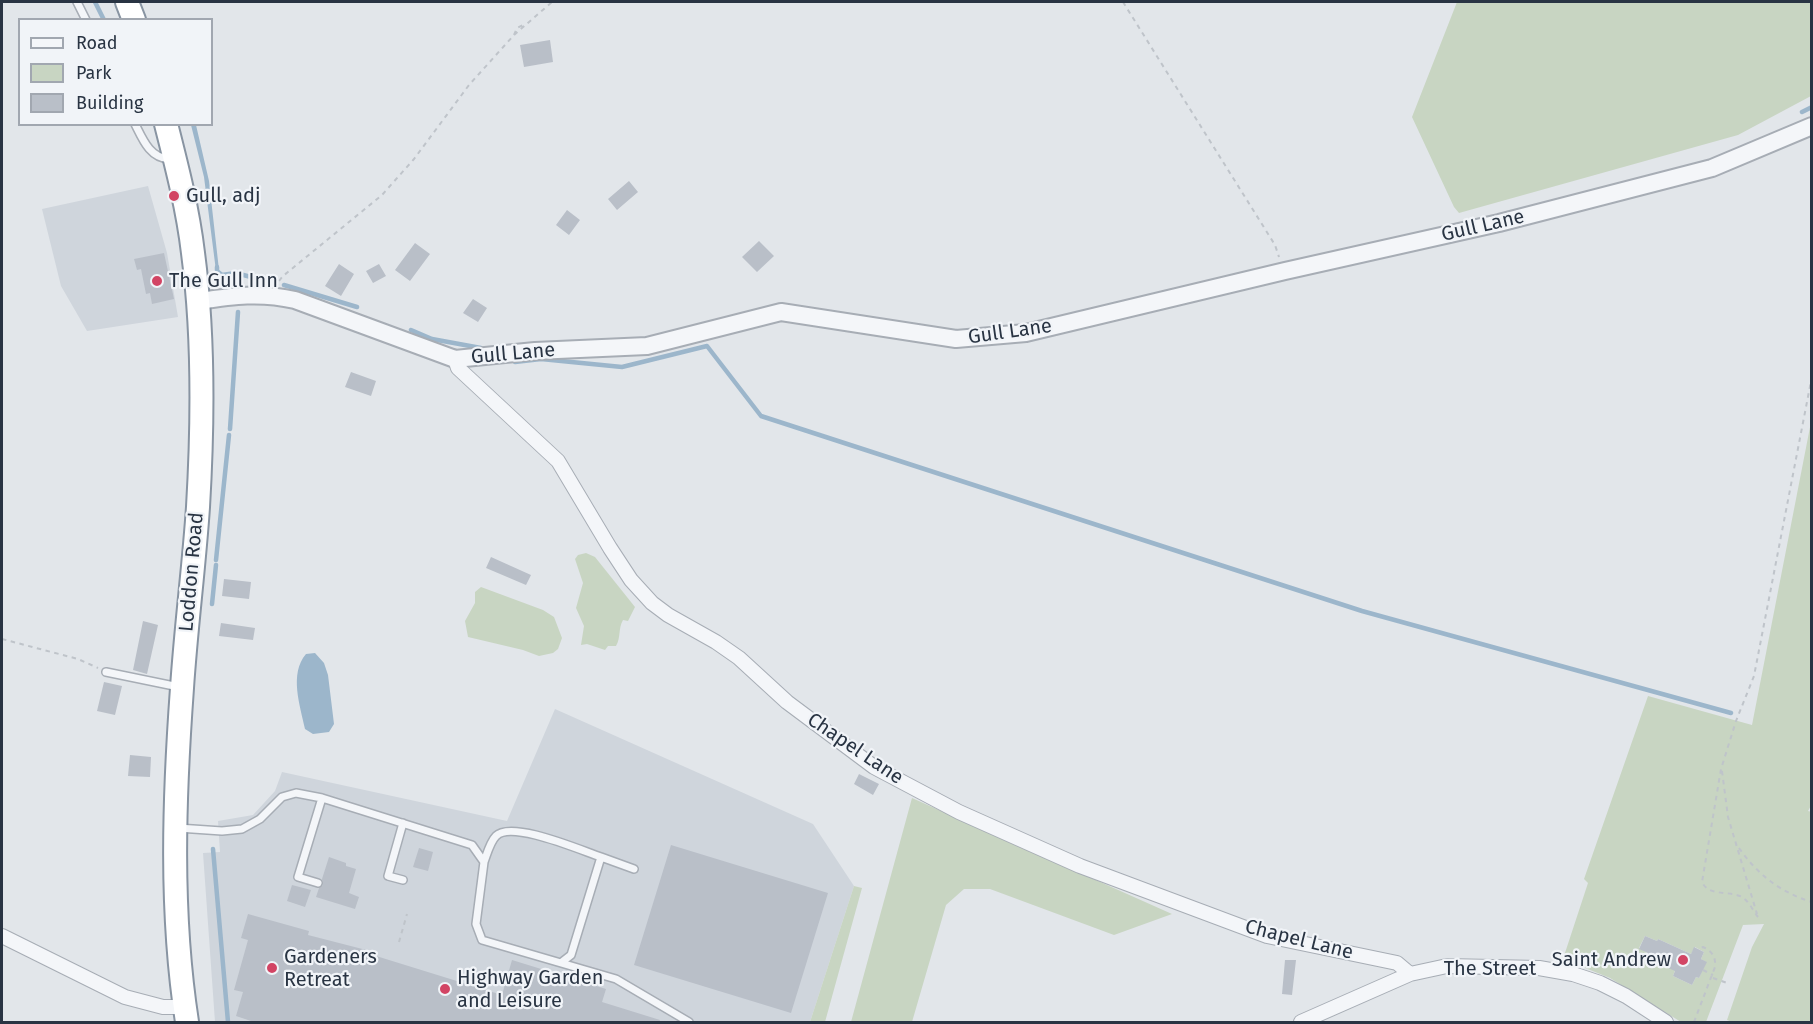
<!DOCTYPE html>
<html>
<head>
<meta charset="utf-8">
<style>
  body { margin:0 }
  #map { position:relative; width:1813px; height:1024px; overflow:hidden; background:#e2e6ea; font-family:"Fira Sans",sans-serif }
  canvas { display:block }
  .frame { position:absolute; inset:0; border:3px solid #293443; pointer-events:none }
  .legend { position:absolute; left:18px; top:18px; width:195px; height:108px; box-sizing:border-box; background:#f1f4f8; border:2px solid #a1a7b0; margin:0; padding:8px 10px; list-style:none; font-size:18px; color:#293443 }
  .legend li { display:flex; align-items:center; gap:12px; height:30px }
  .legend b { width:30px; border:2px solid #a1a7b0 }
</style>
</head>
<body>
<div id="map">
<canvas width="1813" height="1024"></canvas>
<div class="frame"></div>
<ul class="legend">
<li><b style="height:8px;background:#f4f6f9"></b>Road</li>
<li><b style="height:16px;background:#c8d5c2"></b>Park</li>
<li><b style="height:16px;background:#b9bfc8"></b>Building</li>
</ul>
</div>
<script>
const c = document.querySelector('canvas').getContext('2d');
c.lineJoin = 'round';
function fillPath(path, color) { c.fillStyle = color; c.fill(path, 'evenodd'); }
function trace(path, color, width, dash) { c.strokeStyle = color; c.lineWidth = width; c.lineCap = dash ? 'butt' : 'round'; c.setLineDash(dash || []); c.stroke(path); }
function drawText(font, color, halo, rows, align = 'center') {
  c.font = font + ' "Fira Sans",sans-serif'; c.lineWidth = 4.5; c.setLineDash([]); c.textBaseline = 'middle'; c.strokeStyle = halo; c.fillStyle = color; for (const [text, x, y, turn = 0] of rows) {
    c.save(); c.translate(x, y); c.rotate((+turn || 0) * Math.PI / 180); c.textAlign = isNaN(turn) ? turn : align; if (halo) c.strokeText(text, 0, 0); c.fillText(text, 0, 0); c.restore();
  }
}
fillPath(new Path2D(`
  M148 186 167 253 178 317 87 331 61 286 42 209Z
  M555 709 813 824 854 886 810 1022H215L203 853 220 852 218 821 253 815 275 791 282 772 507 821Z`), '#cfd5dc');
fillPath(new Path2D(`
  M1457 2H1811V96L1738 135 1459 213 1454 207 1412 117Z
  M1811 422 1812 804 1808 811 1812 812 1811 1022H1732L1727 1020 1752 947 1764 924 1743 925 1706 1022H1681L1610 978 1563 959 1588 883 1584 879 1648 696 1752 725ZM1645 936 1657 941 1658 939 1691 954 1695 947 1704 952 1701 959 1706 962 1699 978 1696 977 1692 985 1673 976 1676 968 1661 959 1658 964 1646 958 1648 953 1639 948Z
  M586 553 595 557 635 607 628 621 623 620C618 629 621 637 616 646H608L605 650 587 644 581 645 584 626 576 608 583 583 575 559 578 555Z
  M481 587 543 610 554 617 562 638 558 649 553 653 539 656 523 650 468 637 465 621 475 603V592Z
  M912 798 1172 914 1114 935 990 889H964L946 905 912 1022H851Z
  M854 886 862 888 825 1022H810Z`), '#c8d5c2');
fillPath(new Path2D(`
  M191 125H196L209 181 219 270 216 271 204 177Z
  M315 653 324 663 328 675 334 724 329 732 313 734 305 729C300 705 289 674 306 654Z`), '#9cb6cb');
trace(new Path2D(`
  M95 2 104 20
  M1802 112 1812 107
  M217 267V271L222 275 236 273 262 280
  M284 285 357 307
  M411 330 432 339 481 348
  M515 362 541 359 622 367 707 346 761 416 1362 611 1731 713
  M230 429 238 312
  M216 560 229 435
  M212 604 216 565
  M213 849 228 1022`), '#9cb6cb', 4.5);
fillPath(new Path2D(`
  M550 40 553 62 524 67 520 45Z
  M629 181 638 192 617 210 608 199Z
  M567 210 580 220 569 235 556 225Z
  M759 241 774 256 757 272 742 257Z
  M415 243 430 254 410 281 395 270Z
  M164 253 174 299 152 304 150 293 146 294 141 269 137 270 134 259Z
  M339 264 354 274 341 296 325 286Z
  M379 264 386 276 373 283 366 271Z
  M473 299 487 308 478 322 463 313Z
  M351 372 376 381 371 396 345 387Z
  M491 557 531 575 526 585 486 568Z
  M224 579 251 582 249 599 222 596Z
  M143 621 158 625 147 674 133 670Z
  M221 623 255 628 253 640 219 636Z
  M104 682 122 686 115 715 97 711Z
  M130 755 151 757 150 777 128 776Z
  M859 774 879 784 873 795 854 784Z
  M671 845 828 893 791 1013 634 965Z
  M419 848 433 852 428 871 413 867Z
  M329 857 346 863V866L356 869 349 893 359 897 355 909 316 897 319 888 323 885 322 879Z
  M292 885 311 890 305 907 287 901Z
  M248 914 309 931 308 935 374 952 373 955 389 960 502 995 512 960 606 989 602 1002 660 1020 659 1023H257L236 1016 243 992 234 990 248 940 241 938Z
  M1645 936 1657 941 1658 939 1691 954 1694 947 1704 952 1701 959 1707 962 1699 978 1696 977 1692 985 1673 976 1675 971 1646 958 1648 953 1639 949Z
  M1285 960H1296L1292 995 1282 994Z`), '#b9bfc8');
const service = new Path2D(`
  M77 2 86 20
  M135 124C143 140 150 158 169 159
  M106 672 179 687
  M403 823 388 876 403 880
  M178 828 222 831 242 829 260 819 282 797 296 793 322 798 472 845 484 862 476 924 482 940 616 979 689 1022
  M601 857 634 869
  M484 862C487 854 490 842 496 836 511 820 580 850 601 857L571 955 562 962
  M318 883 298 877 322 798`);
const minor = new Path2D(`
  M455 359 458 368 558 461 610 548 631 580 652 603 668 615 716 642 739 658 787 702 874 767 959 812 1080 866 1267 936 1397 963 1410 974
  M2 936 125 997 163 1007H185
  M1301 1022 1410 974 1447 966 1539 968 1573 974 1600 983 1626 996 1666 1022`);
const tertiary = new Path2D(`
  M199 301C233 296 260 292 295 300L455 359 535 351 647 346 781 312 956 339 1026 333 1285 271 1499 223 1712 168 1812 126`);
const trunk = new Path2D(`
  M127 2 134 20
  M166 124C177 167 188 210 193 253 204 336 203 423 198 507 194 567 186 627 182 688 174 798 170 912 187 1022`);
trace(service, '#a7adb5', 10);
trace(minor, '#a7adb5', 16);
trace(tertiary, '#a7adb5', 20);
trace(trunk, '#8894a2', 26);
trace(new Path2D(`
  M1123 2 1275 245 1279 257
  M514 35 517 28 523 25
  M279 281 283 276 382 195 414 159 469 85 514 35 552 2
  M2 639 78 659 98 668
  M1722 771 1728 817 1757 914
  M1739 848C1757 874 1781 893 1812 902
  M1758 917C1753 911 1749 901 1742 897 1729 890 1709 897 1702 882L1721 769 1736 721 1754 676 1812 376
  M399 942 407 914
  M1703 970 1713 975
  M1713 978 1727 983
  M1694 1022 1715 967C1716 957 1712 951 1703 947L1699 949`), '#bfc4ca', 2, [4.5, 4.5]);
trace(service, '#f4f6f9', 7);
trace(minor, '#f4f6f9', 14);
trace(tertiary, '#f4f6f9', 16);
trace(trunk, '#fff', 22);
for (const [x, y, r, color] of [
  [174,196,6,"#d24464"],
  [157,281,6,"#d24464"],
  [1683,960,6,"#d24464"],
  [272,968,6,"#d24464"],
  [445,989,6,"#d24464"]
]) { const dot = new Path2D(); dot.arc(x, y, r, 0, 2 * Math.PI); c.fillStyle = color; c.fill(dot); trace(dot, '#f1f4f8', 2); }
drawText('20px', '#293443', '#f1f4f8', [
  ["Gull, adj",186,196],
  ["The Gull Inn",169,281],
  ["Gardeners",284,957],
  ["Retreat",284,980],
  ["Saint Andrew",1671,960,"right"],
  ["Highway Garden",457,978],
  ["and Leisure",457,1001]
], 'left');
drawText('20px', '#293443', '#f1f4f8', [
  ["Gull Lane",1483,226,-13],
  ["Gull Lane",1010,332,-8],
  ["Gull Lane",513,354,-5],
  ["Loddon Road",192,572,-85],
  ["Chapel Lane",855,749,34],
  ["Chapel Lane",1299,940,14],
  ["The Street",1490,969]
]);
</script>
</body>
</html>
